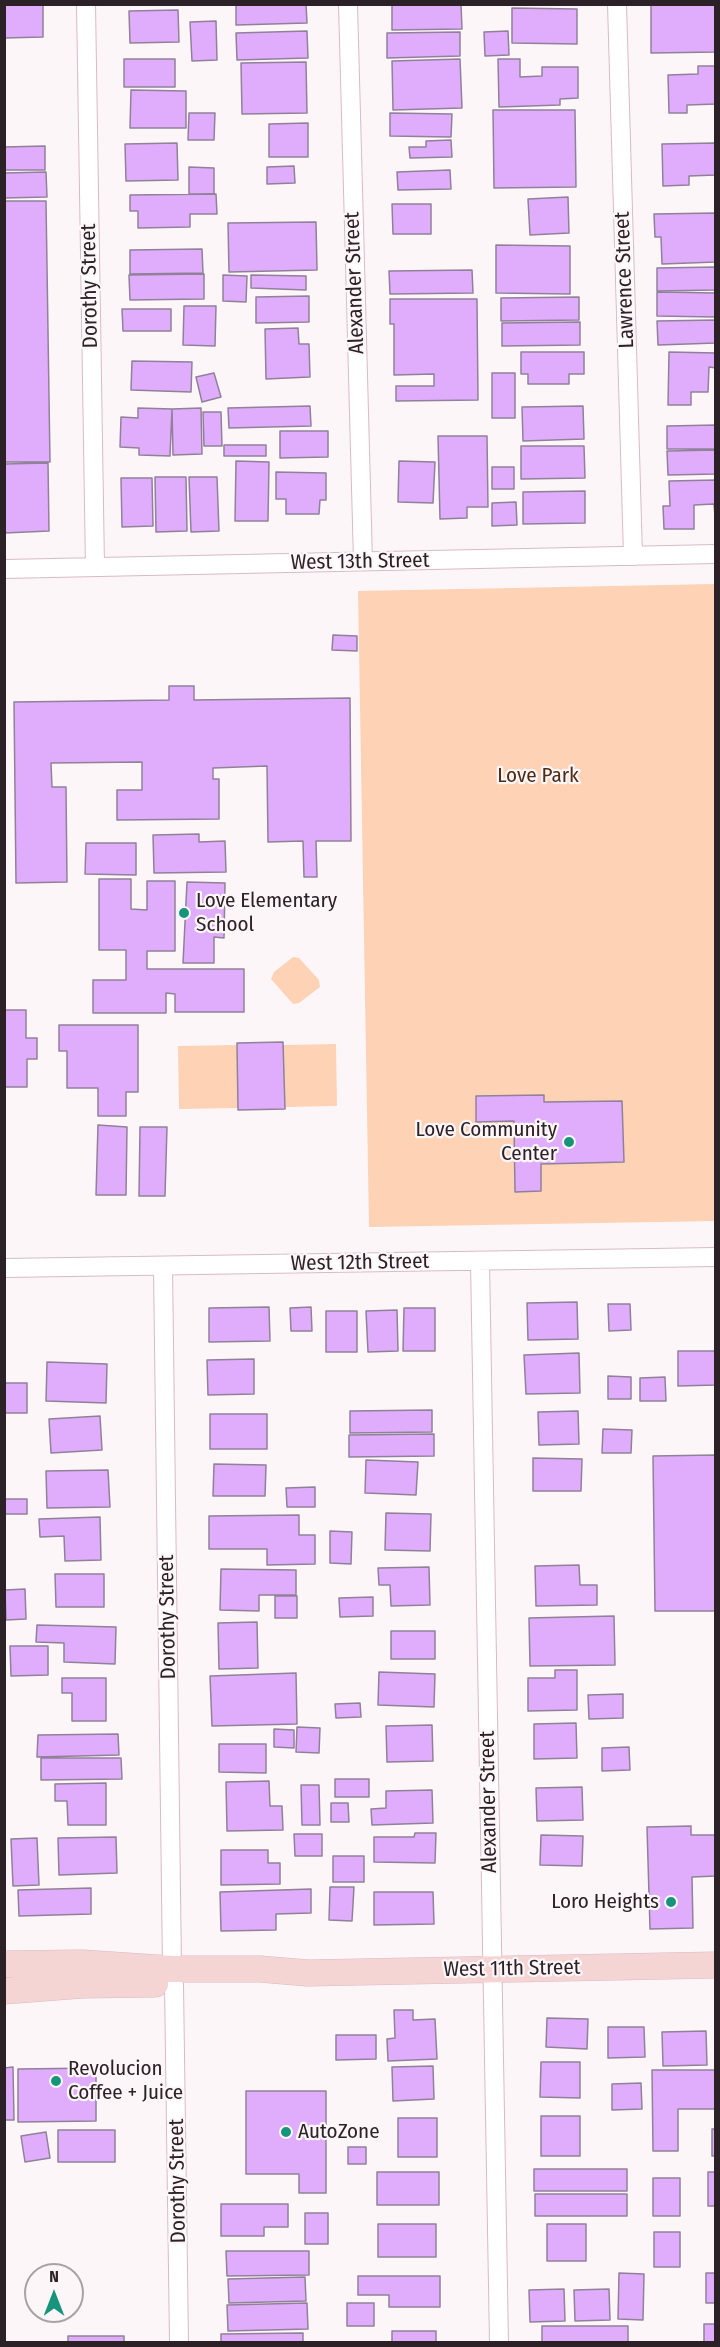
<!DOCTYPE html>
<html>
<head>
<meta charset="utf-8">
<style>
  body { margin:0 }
  #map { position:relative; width:720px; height:2347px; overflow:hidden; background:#fdf6f9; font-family:"Fira Sans Condensed",sans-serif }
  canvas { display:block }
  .frame { position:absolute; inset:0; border:6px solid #2c2126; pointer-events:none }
  .north { position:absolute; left:24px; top:2263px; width:60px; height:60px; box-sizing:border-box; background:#fdf6f9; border:2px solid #a9a1a5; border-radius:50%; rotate:0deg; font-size:16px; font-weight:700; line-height:24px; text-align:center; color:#2c2126 }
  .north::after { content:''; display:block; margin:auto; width:21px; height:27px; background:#17947c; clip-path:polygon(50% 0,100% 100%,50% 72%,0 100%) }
</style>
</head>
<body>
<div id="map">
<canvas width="720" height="2347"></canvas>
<div class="frame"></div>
<div class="north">N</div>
</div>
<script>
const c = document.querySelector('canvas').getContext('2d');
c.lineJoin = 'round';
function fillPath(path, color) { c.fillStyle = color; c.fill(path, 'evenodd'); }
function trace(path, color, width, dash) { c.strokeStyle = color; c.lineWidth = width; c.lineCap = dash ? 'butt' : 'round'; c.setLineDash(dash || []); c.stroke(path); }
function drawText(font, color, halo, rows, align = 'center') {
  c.font = font + ' "Fira Sans Condensed",sans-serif'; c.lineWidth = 4.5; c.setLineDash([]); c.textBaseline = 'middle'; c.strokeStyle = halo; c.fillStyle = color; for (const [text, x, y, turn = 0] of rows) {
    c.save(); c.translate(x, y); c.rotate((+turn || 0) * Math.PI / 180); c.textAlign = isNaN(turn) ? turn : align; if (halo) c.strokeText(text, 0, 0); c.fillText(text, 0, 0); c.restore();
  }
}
fillPath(new Path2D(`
  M715 584V1221L369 1227 358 591Z
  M293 957 299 958 319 980 320 987 299 1003 293 1004 271 979 274 972Z
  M336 1044 337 1106 285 1107 283 1045Z
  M237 1045 238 1108 179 1109 178 1046Z`), '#fed2b5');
const building = new Path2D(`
  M4 4H43V37L4 38Z
  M236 4H306L307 23 236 25Z
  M392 4H461L462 29 392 30Z
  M651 4H716V52L651 53Z
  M512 8 577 9V44L512 43Z
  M178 10 179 42 130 43 129 11Z
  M216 21 217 60 192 61 190 22Z
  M307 31 308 58 237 60 236 33Z
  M508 31 509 55 485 56 484 32Z
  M460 32V56L387 58V33Z
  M124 59H175V87H124Z
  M460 59 462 108 393 110 392 61Z
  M498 59H520V77L542 76V67H578V98L560 99V105L499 107Z
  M306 62 307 113 242 114 241 63Z
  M698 66H716V104L687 105V113H669L668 75 698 74Z
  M131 90 186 91V128H130Z
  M493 110H575L576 187 494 188Z
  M189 113H215L214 140H188Z
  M390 113 452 114 451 137 390 136Z
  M308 123V157H269V124Z
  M451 140 452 157 410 158 409 147H426V141Z
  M177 143 178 180 126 181 125 144Z
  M715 143 716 175 689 176V185L663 186 662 144Z
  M45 146V170H4V147Z
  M294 166 295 183 267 184V167Z
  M189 167 214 168V194H189Z
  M450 170 451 189 398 190 397 172Z
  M46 172 47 197 4 198V173Z
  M216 194 217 214H190V227L138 228V211H130V195Z
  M568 197 569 233 530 235 528 199Z
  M4 201H46L50 462H4Z
  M392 204H431V234H393Z
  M716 213V262L662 264 661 237H655L654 214Z
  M316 222 317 270 229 272 228 223Z
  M496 245 570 246V294L496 293Z
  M202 249 203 273 130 274V250Z
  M716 267V290L657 291V268Z
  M472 270 473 293 390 294 389 271Z
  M204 274V299L130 300 129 275Z
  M223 275 247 276 246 302 223 301Z
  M251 275 306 276V290L251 288Z
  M657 292 716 293V317L657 316Z
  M309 296V322L256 323V297Z
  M579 297V320L501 321V298Z
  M390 299H477L478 400 396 401V386H434V374L394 375V324H390Z
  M184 306H216L215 346 183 345Z
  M122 309H171V331H123Z
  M716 320V343L658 345 657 321Z
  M580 322V345L502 346V323Z
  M298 328 299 344H309L310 377 266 379 265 329Z
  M521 352H584V374H569V384H528V374H521Z
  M669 352 716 353V368L709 367 708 392H691V405H668Z
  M132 361 192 362 191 392 131 390Z
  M214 373 221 397 202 402 196 377Z
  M492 373H515V418H492Z
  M310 406 311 426 229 428 228 408Z
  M583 406 584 439 523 441 522 407Z
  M138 408 172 409 170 456 139 455V448L120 447 121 417 138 418Z
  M201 408 202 454 173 455 172 409Z
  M203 412H221L222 446H204Z
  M716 425V449H667V426Z
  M280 431H328V457L280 458Z
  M438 436H487L488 507H467V518L440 519Z
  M224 445H266V456H224Z
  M521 446H584L585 478 521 479Z
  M716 450V474L668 475 667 451Z
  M236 461 269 462 268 521H235Z
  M399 461 435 462 433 503 398 502Z
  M48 463 49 531 4 533V464Z
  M492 467H514V489H492Z
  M276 472 326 473V500H320L319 514H286V499H276Z
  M155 477H186L187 531 156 532Z
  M189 477H217L219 531 191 532Z
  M121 478H152L153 526 122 527Z
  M716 480V528L714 504 694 505V529H664L663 506H670L669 481Z
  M585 491V523L523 524V492Z
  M516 502 517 525 492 526V503Z
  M333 635 357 636V651L332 650Z
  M169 686H194V700L350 698 351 841H316L317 877H304L303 841 268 842 267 766 213 768V779H219V819L117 820V790H142V762L51 763 52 787H66L67 882 16 883 14 702 169 700Z
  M199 834V842L225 841 226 872 154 873 153 835Z
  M86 843H136V875L85 874Z
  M99 879H131V909L147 910V881H175V951H147V969H244V1012H175V994L166 993V1013H93V980H126V950H99Z
  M187 882 225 883 224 938 214 937V963H183Z
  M4 1010H26V1038H37V1059H27V1087H4Z
  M59 1025H138V1092H126V1116H98V1088H67V1051H59Z
  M283 1042 285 1109 238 1110 237 1043Z
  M544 1095V1102L622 1101 624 1162 541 1164V1191L515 1192 514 1121 476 1122V1096Z
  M98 1125 127 1127 126 1195H96Z
  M140 1127H167L165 1196H139Z
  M577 1302 578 1339 528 1340 527 1303Z
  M608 1304H630L631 1330 609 1331Z
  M269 1307 270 1341 209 1342V1308Z
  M311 1307 312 1331H291L290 1308Z
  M404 1308H435V1351H403Z
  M397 1310 398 1351 368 1352 366 1311Z
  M326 1311H357V1352H326Z
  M678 1351H716V1385L678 1386Z
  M579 1353 580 1393 526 1394 524 1355Z
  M254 1359V1394L208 1395 207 1360Z
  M47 1362 107 1364 106 1403 46 1401Z
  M608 1376 631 1377V1399H608Z
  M665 1377 666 1401H640V1378Z
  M5 1383H27V1413H5Z
  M432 1410V1432L350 1433V1411Z
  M578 1411 579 1444 539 1445 538 1412Z
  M210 1414H267V1449H210Z
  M100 1416 102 1450 51 1453 49 1419Z
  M603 1429 632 1430 631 1453H602Z
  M434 1434V1456L349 1457V1435Z
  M716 1455V1611H655L653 1456Z
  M533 1458 582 1459 581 1491H533Z
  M366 1460 418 1462 416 1495 365 1493Z
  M214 1464 266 1465 265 1496H213Z
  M108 1470 110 1507 47 1508 46 1471Z
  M315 1487V1507H287L286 1488Z
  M5 1499H27V1514H5Z
  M386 1513 431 1514 430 1551 385 1550Z
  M299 1515V1535H315V1564L267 1565V1549H209V1516Z
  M100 1517 101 1560 65 1561 64 1536 40 1537 39 1519Z
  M330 1531 352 1532 351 1564 330 1563Z
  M579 1565 580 1585H597V1605L536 1606 535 1566Z
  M429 1567 430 1605 391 1606 390 1585H379L378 1568Z
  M221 1569 296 1570V1595H259V1611L220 1610Z
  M55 1574H104V1607H56Z
  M25 1589 26 1619 6 1620 5 1590Z
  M275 1596H297V1618H275Z
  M373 1597V1616L340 1617 339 1598Z
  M614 1616 615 1665 530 1666 529 1618Z
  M257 1622 258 1668 219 1669 218 1623Z
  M37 1625 116 1627 115 1664 64 1662V1643L36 1642Z
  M391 1631H435V1659H391Z
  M10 1646H48V1675L11 1676Z
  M555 1670H577V1710L528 1711V1678H555Z
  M379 1672 435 1674 434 1707 378 1705Z
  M296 1673 297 1724 212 1726 210 1676Z
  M62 1678H106V1721H72V1693H62Z
  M623 1694V1718L589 1719 588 1695Z
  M360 1703 361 1717 336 1718 335 1704Z
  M576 1723 577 1758 534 1759V1724Z
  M432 1725 433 1761 387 1762 386 1726Z
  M297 1727 320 1728 319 1753 296 1752Z
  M274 1729 294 1730V1748L274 1747Z
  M118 1734 119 1755 37 1757 38 1735Z
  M219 1744H266V1773L219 1772Z
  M629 1747 630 1770 602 1771V1748Z
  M41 1758H121L122 1779 41 1780Z
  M335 1779H369V1797H335Z
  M269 1781 270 1806H282L283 1830 227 1831 226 1782Z
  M106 1783V1825H68L67 1801H55V1784Z
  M301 1785H319L320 1825H302Z
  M582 1787 583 1820 537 1821 536 1788Z
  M432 1790 433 1823 372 1825 371 1809 386 1808V1791Z
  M331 1803H348L349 1822H331Z
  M691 1826V1835H716V1876L692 1877 693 1928 650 1929 647 1827Z
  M415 1833H436L435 1863 374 1862V1837H414Z
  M294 1834H322V1856H295Z
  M541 1835 583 1836 582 1866 540 1865Z
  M116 1837 117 1873 59 1875 58 1838Z
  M37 1838 39 1885 13 1886 11 1839Z
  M221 1850H268V1863H280V1884L221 1885Z
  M333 1856H364V1882H333Z
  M330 1887H354L352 1921 329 1920Z
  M91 1888V1914L19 1916 18 1890Z
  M311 1889V1913L276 1914V1930L221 1931 220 1892Z
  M374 1892H433L434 1924 374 1925Z
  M394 2010H413V2020L435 2019 437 2059 388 2061 387 2039 395 2038Z
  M547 2018 588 2019 587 2049 546 2047Z
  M608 2027H644L645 2057 608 2058Z
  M706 2031 707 2065 663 2066 662 2032Z
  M336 2035H376V2059L336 2060Z
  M541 2062H580V2098L540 2097Z
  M433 2066 434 2099 393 2101 392 2067Z
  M13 2067 14 2120H4V2068Z
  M96 2068V2121L18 2122V2069Z
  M652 2070H716V2109H678V2151H653Z
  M641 2083 642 2109 612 2110V2084Z
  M246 2091H326V2193H299V2174H246Z
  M541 2116H580V2156H541Z
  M398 2118H437V2157H398Z
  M712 2129H716V2156H712Z
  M58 2130H115V2162H58Z
  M46 2132 50 2158 25 2162 21 2136Z
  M348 2147H366V2164H348Z
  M534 2169H627V2191H534Z
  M377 2172H439V2205H377Z
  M708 2172H716V2206H708Z
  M653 2178H680V2216H653Z
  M535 2194H627V2216H535Z
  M221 2204H288V2227H264V2236H221Z
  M305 2213H328V2244H305Z
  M378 2224H436V2257H378Z
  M547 2224H586V2261H547Z
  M654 2232H680V2267H654Z
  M226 2251H309V2275L227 2276Z
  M619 2273 644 2274 643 2320 618 2319Z
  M706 2273H716V2303H706Z
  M358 2276H440V2307H389V2295H358Z
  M305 2277 306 2301 229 2303 228 2279Z
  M564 2289 565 2321 530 2322 529 2290Z
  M609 2289 610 2320 575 2321 574 2290Z
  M307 2303 308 2329 228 2331 227 2305Z
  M347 2303H374V2326H347Z
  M704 2324H716V2342H704Z
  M542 2326H628V2342H542Z
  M392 2331H436V2342H392Z
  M303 2333V2342H221V2334Z
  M68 2336H124V2342H68Z`);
fillPath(building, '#e0adfd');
trace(building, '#908199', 1.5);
const street = new Path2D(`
  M86 4 95 567
  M348 4 363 561
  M617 4 633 556
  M4 569 716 554
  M480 1261 499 2342
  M163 1266 172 1969
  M4 1268 716 1257
  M174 1984 179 2342`);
const secondary = new Path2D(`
  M4 1964 82 1963 172 1969H260L308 1973 716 1965
  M4 1991 82 1985 155 1984`);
trace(street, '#d8bac8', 20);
trace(secondary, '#d8bac8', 27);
trace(street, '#fff', 18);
trace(secondary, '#f5d4d4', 26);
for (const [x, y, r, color] of [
  [184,913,6,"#17947c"],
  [569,1142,6,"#17947c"],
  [671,1902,6,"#17947c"],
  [56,2081,6,"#17947c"],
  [286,2132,6,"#17947c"]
]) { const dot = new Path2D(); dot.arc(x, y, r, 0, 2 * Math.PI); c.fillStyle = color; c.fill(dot); trace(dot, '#fdf6f9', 2); }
drawText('21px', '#2c2126', '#fdf6f9', [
  ["Lawrence Street",625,280,-92],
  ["Alexander Street",355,283,-92],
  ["Dorothy Street",90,286,-91],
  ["West 13th Street",360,562,-1],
  ["West 12th Street",360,1263,-1],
  ["Dorothy Street",168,1617,-91],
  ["Alexander Street",489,1802,-91],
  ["West 11th Street",512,1969,-1],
  ["Dorothy Street",178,2181,-91]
]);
drawText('21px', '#4c2c13', '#fdf6f9', [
  ["Love Park",538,776]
]);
drawText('21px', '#2c2126', '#fdf6f9', [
  ["Love Elementary",196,901],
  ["School",196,925],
  ["Love Community",557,1130,"right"],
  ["Center",557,1154,"right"],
  ["Loro Heights",659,1902,"right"],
  ["Revolucion",68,2069],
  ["Coffee + Juice",68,2093],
  ["AutoZone",298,2132]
], 'left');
</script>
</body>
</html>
